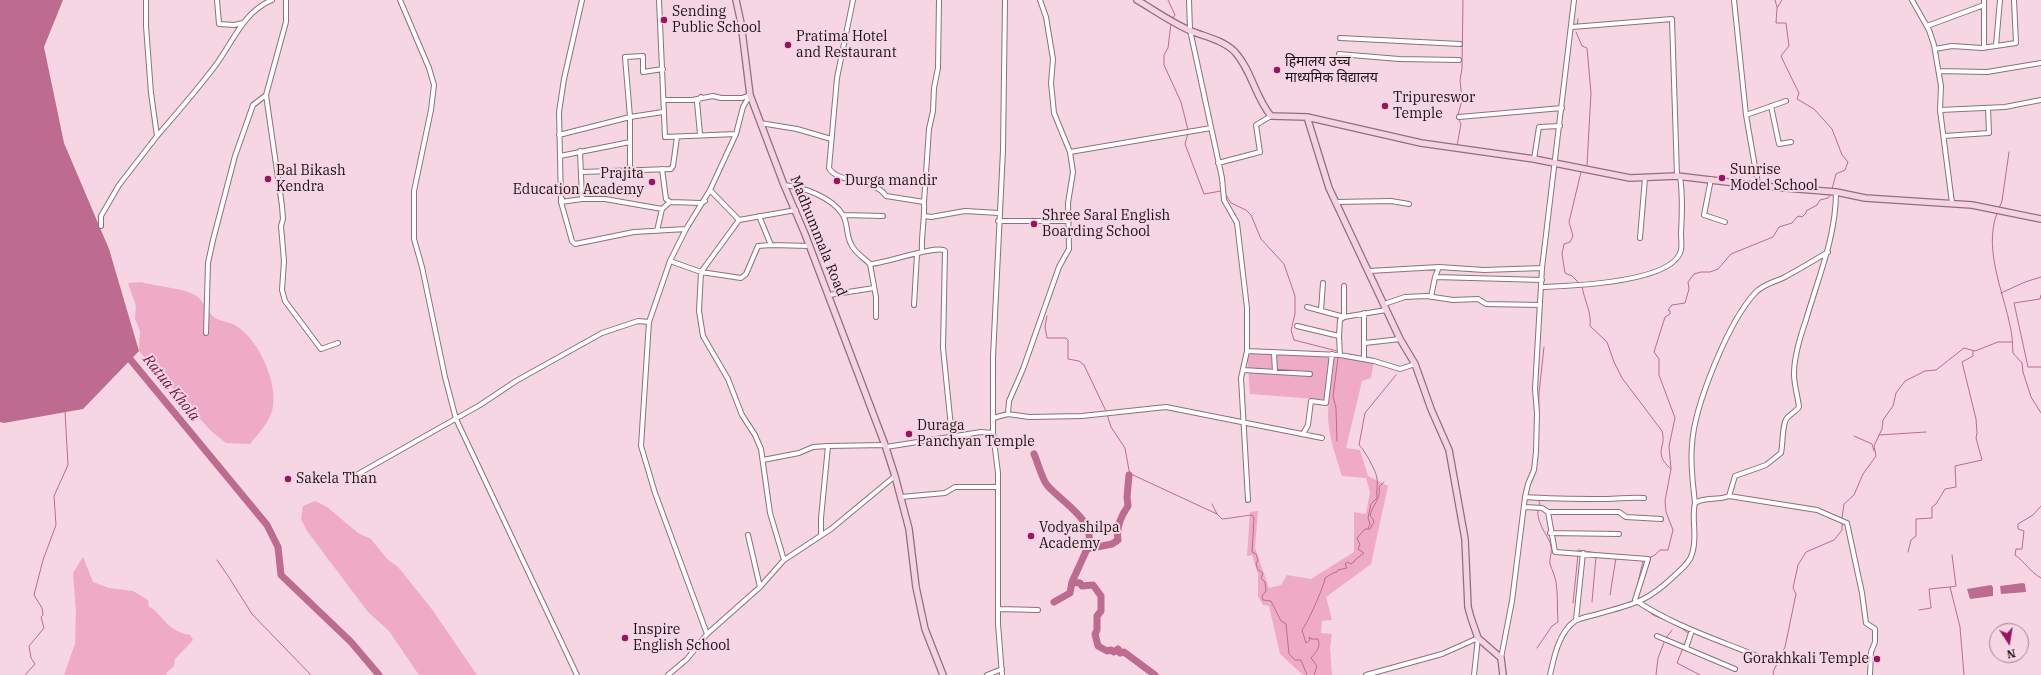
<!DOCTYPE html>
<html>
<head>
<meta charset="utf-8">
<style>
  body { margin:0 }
  #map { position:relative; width:2041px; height:675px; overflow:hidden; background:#f5d6e2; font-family:"IBM Plex Serif",serif }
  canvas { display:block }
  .north { position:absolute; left:1989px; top:623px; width:40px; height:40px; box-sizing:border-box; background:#f5d6e2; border:1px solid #9e8890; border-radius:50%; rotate:168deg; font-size:11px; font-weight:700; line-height:16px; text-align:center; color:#1c1216 }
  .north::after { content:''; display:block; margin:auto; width:14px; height:18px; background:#9d1260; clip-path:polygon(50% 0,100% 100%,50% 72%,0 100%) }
</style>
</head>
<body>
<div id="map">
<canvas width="2041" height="675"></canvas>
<div class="north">N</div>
</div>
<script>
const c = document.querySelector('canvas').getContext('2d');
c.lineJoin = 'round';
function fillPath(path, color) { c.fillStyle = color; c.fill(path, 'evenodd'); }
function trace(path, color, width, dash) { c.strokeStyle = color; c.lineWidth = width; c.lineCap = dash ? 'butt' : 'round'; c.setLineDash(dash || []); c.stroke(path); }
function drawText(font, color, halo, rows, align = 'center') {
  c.font = font + ' "IBM Plex Serif","Noto Sans Devanagari",serif'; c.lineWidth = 4; c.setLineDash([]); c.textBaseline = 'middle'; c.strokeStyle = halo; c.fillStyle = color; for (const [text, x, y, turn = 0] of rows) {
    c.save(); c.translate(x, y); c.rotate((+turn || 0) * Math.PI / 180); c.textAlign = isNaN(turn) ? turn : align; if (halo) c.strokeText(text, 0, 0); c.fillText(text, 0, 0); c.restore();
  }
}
fillPath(new Path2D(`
  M141 282C158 287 179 287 195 295 204 300 207 313 215 318 222 322 231 322 238 327 260 342 281 388 271 414 266 426 258 434 250 444L226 443 211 431 139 351 140 331 135 319 136 306 128 283Z
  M1247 351 1340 355 1374 361 1371 378 1362 381 1346 448 1360 450 1368 476 1388 486 1371 564 1326 597 1332 620 1322 621 1321 633 1332 634 1330 648 1332 675H1303L1280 654 1269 606 1263 605 1258 596V574L1252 555 1247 556 1250 512 1258 511 1255 548 1269 588 1281 585 1287 575 1311 579 1354 552V512L1366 514 1370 492 1366 478 1342 476C1334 450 1325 427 1329 400L1250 394Z
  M315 501 327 507 358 533 371 539 387 559 398 567 431 608 477 675H419L389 631 368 612 307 531 301 519 303 506Z
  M83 557 93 582 109 588 133 591 148 600 149 607C155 609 156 612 161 617 169 627 177 633 190 635L193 640 175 659 174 666 166 673 167 675H64L75 644 76 612 73 573Z`), '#efaac5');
fillPath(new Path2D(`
  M0 0H63L44 47 64 143 109 249 139 351 83 409 4 423 0 422Z
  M2023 583 2025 584 2026 592 2001 594 2000 586Z
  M1991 585 1993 587V596L1970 599 1967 589Z`), '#bd6b8e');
trace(new Path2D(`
  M1168 0 1175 15 1173 18
  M1775 0 1777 7
  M1782 0 1777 8 1776 23H1786L1789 46 1781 56C1787 69 1793 81 1799 93L1797 99 1814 109 1832 129 1842 155 1848 162 1845 170 1836 174 1832 189
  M1171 23 1168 48 1164 55V65L1181 102 1188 130
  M1577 26 1578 19
  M1576 32 1582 46 1587 48 1591 93 1587 165
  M1458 115 1462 100 1460 80 1462 69 1463 0
  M1188 133 1185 144 1204 194 1221 191
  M1457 146 1461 124 1458 118
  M1226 195 1231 203 1246 210 1251 215 1261 239 1284 264 1295 296V314L1291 330 1294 340 1337 351
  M1999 208 2002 201 2009 152
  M1997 213C1982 253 2007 298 2012 337 2013 342 2012 347 2013 353L2022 363 2023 372 2031 397 2041 413
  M1580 284 1572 276 1565 273 1562 254 1564 244 1570 242 1573 236 1569 222 1581 172
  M1582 286C1584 300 1592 313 1590 326L1607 342 1614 362 1622 378 1662 431C1667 448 1652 452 1671 469L1665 501 1666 512 1673 530 1668 550H1660L1655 555 1649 558
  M2001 293 2025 282 2041 277
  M2041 295 2040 299 2014 303 2028 367H2041
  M1047 316 1045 327 1047 338H1066L1068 340V359L1079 361 1084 365 1106 411
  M1107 414 1111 427 1125 448 1130 476 1133 475 1217 514
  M1879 435 1926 432
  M1854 436 1872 444 1874 451
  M1337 441 1336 408 1333 396 1338 358
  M1538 447 1539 393 1544 347
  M1671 469 1669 446 1675 418 1659 375V359L1654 352 1665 317 1670 314V311L1668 310 1672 305 1685 303 1689 289 1688 282 1694 274 1701 272H1710L1718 269 1731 254 1773 237 1779 227 1792 223 1798 216 1802 217 1806 213V211L1817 205 1820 200 1828 198 1831 194
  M1537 499 1540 503 1538 507
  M1212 504 1217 514 1222 519C1234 518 1241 516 1252 515L1254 518 1252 552 1256 554 1258 560 1256 564 1258 570 1263 573 1261 578 1265 582 1266 591 1262 596 1263 600 1271 601 1281 621 1286 624 1289 654 1295 660H1301L1307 675
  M2041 506 2033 515 2018 524V529L2024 531 2022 549H2016L2015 555C2025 562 2030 572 2041 578
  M1842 518 1844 504 1854 495 1863 474 1876 456 1874 446 1882 429 1883 420 1893 406 1896 393 1905 381 1925 371 1936 370 1964 348 1975 351 1998 342H2012
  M1368 528 1370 524 1368 518 1371 504 1377 498C1376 491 1378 485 1377 478 1376 471 1364 449 1359 445L1365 413 1396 375
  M1578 552V550L1596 553
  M1908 552 1911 540 1916 536V519L1932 518V507L1936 504 1945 489 1956 487 1955 466 1982 460 1976 438 1977 433 1976 419 1962 362 1973 356V351
  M1952 555 1956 586 1950 587 1960 627 1964 675
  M217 560 230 579 252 614 311 675
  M1610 595 1616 558
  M1635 595 1643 561
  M1592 602 1596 557
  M1573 603 1578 555
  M1647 610 1653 615 1674 624
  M1919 610 1931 608 1929 589 1950 587
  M1679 626 1689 634 1684 645
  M1666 638 1672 630
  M1537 648 1552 626 1558 622C1557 609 1558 595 1556 582 1555 576 1552 570 1550 564 1549 557 1554 551 1549 540 1545 533 1536 519 1538 510
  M1683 648 1677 663 1700 675
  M25 675 35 664 31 658 29 646 44 628 41 617 43 615 42 608 34 595 43 560 56 525 54 496 68 465 65 411
  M1314 675 1317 666 1311 658C1316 652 1321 648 1318 639H1312L1309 637 1310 640 1306 643 1302 630C1307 624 1324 587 1325 578L1333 573 1337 572 1338 570 1347 568 1345 564 1348 562 1351 564 1354 562 1355 560 1364 553 1358 549 1360 545 1357 538 1365 529H1370L1374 522 1373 519 1370 516C1373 503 1381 500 1379 487L1384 482
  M1656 675 1658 658 1665 640
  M1774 675 1773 672 1785 647 1796 594 1793 588 1798 565 1806 552 1834 540 1842 530V521`), '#bd6b8e', 1);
trace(new Path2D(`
  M125 353 267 525 278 547 281 575 351 642 379 675
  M1034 454C1038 463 1042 479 1047 485 1062 503 1099 521 1087 549
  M1072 582 1080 583 1082 586 1093 585 1101 596V611L1097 616V630L1095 634 1098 646 1107 651 1111 650 1114 652 1118 649 1120 653 1124 652 1155 675
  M1054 602 1070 593 1072 582 1087 549 1112 544 1118 540C1116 528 1121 516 1128 506L1127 497 1129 475`), '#bd6b8e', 7);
const street = new Path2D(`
  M217 0 219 24 234 25 243 23
  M400 0 429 68 434 85 431 110 414 191V239L422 267 445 377 456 419 577 675
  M582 0 564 79 559 112 561 202 572 241 575 244 634 232 686 229
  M659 0 665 137 736 134
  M853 0 837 78 829 168C837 184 875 178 886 196L924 202C925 219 921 235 922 252
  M1040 0 1046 17 1053 59 1051 83 1054 113 1070 152 1211 128
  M1189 0 1190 30 1222 178 1224 200 1237 223 1247 308V351L1241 378 1248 500
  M1734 0 1746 115 1758 184
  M1912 0 1929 30 1934 45 1941 86 1940 110 1952 203
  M1984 5V47
  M1927 26 1984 5V0
  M1572 27 1672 19 1677 176
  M1340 38 1460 44
  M1996 45 2000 0
  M1935 49 1952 46 1982 48 2016 43 2014 0
  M1339 54 1399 59 1459 60
  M1939 71 1987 72 2041 63
  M266 95 282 206 283 219 281 226 284 261 282 290 285 301 321 349 338 343
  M664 100H692L713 96 721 98H742L750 95 743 107 736 134 710 190 686 229 670 261 649 322 641 446 655 493 707 634
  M1771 106 1779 144 1791 142
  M1940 110 2005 107 2041 100
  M1746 115 1786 101
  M1459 117 1562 108
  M760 123 797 129 831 139
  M700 134 697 102 701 97
  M559 135 630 117 663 112
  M157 136C177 113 197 90 215 66 233 42 243 12 272 0
  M1944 136 1989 133 1988 108
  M580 151 582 199H605L662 209
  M560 156 630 142
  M1534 159 1539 127 1560 126
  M1218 163 1260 152 1256 125 1271 116
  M630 170V117L625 57 643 56V72L663 69
  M581 172 671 169 673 166 677 137
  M1711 179 1704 215 1725 222
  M784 185C803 187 832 197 843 215 848 224 846 235 851 244 854 252 864 258 870 264 883 264 938 244 945 251L943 348 952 437
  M710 190 739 220
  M562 199 561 202 582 199
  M670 202 701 203 705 201
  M924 202 929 129 933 111 934 88 938 68 939 0
  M1336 202 1391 201 1409 204
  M843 215 883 216
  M759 216 771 245 810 246
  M925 216 931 217 965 211 999 213
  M998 221H1069
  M101 226V216L119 185 157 136 151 93 146 26V0
  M657 231 662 209 670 202 666 199 662 169
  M1640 238 1645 178
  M670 261 701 272 741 278 746 274 758 246 771 245
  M870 264 876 297V317
  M1369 271 1439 267
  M1435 277 1439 267 1484 270 1542 268
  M1542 287C1569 286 1674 283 1681 250 1682 245 1681 239 1681 234 1682 214 1683 196 1680 176
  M829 295 874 288
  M1431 297 1435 277 1542 280
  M1384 304 1405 297 1427 296 1453 300 1478 299 1486 304 1540 305
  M914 305 917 254
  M1307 307 1344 317V286
  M1321 310 1323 283
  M1364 313V359
  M1297 326 1339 336 1340 355
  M206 333 208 263 213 240 235 156 253 105 266 95 286 22V0
  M1339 336 1340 320 1344 317 1386 310
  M1365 343 1400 339
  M1247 351 1340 355 1374 361 1400 369 1415 364
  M1274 353 1275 372
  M1243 370 1310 374
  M1008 414 1009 401 1023 369 1059 267 1069 249 1068 203 1073 172 1070 152
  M993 418 1008 414 1029 417 1082 416 1166 407 1322 438
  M1303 434 1308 425 1311 401 1326 403 1332 354
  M886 447 981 432 993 433
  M763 460 799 453 813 447 828 446
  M358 474 480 405 516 381 602 333 638 321 649 322
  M1729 496 1817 510 1847 523 1862 593 1866 623 1875 629V642L1871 652 1870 675
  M901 497 945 493 955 487H997
  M1525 497C1552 499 1579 499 1606 499 1619 499 1630 497 1644 498
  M1695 503C1693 484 1690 464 1692 445 1694 406 1729 320 1756 292 1764 284 1774 282 1783 278 1798 270 1813 261 1828 252
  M1525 507 1542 508 1548 512H1619L1626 517 1661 519
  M1548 512 1555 552 1648 559 1635 600C1672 625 1716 639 1757 656
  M1550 533 1619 534
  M748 535 760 587
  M821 535V518L828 446 885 445
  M784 560 770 513 761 449 755 435 742 415 728 379 703 336 699 311 701 272 739 220 796 210
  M999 609 1038 610
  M1576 620 1583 553
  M1657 636 1735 669
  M1686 648 1692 630
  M1501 658 1512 601 1525 497 1528 484 1534 470 1536 452 1537 413 1535 389 1542 268 1574 0
  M668 675 687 659 707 634 760 587 784 560 831 529 895 476
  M987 675 1002 669
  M1002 675 998 624V473L993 433V357L1003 150 1005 0
  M1366 675 1442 654 1478 638
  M1474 675 1478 638
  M1550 675C1554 657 1559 632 1575 621 1582 617 1593 616 1601 613 1634 604 1648 601 1673 577 1680 570 1690 563 1692 554 1698 537 1691 519 1695 503 1705 496 1717 501 1729 496L1735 476 1766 465 1781 453C1783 445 1782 423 1787 418 1791 414 1796 411 1799 407 1798 397 1794 385 1794 374 1794 356 1800 337 1806 320 1818 278 1836 237 1836 192`);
const secondary = new Path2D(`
  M736 0 741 23 750 95 784 185 805 234 885 445 895 476 909 529 916 587 925 629 943 675
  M1137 0C1154 10 1172 23 1191 31 1206 37 1223 40 1235 52 1252 71 1255 97 1271 116L1307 117 1421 143 1534 159 1630 178 1677 176 1761 186 1836 192 1865 198 1972 205 2041 219
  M1307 117 1329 188 1400 339 1415 364 1431 409 1449 450 1465 539 1468 607 1471 618 1478 638 1501 658 1503 675`);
trace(street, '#8c717b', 6);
trace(secondary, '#8c717b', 8);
trace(street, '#fff', 4);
trace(secondary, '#f6d1e2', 5.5);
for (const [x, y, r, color] of [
  [664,20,4,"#9d1260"],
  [788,45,4,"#9d1260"],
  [1277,70,4,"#9d1260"],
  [1385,106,4,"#9d1260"],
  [1722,178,4,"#9d1260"],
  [268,179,4,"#9d1260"],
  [837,181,4,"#9d1260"],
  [652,182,4,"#9d1260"],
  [1034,224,4,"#9d1260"],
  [909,434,4,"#9d1260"],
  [288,479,4,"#9d1260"],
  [1031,536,4,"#9d1260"],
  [625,638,4,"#9d1260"],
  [1877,659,4,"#9d1260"]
]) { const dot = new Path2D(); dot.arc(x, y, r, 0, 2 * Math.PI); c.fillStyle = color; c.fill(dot); trace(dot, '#f5d6e2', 1.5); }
drawText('14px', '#1c1216', '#f5d6e2', [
  ["Sending",672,12],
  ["Public School",672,28],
  ["Pratima Hotel",796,37],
  ["and Restaurant",796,53],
  ["हिमालय उच्च",1285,62],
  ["माध्यमिक विद्यालय",1285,78],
  ["Tripureswor",1393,98],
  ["Temple",1393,114],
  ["Sunrise",1730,170],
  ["Model School",1730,186],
  ["Bal Bikash",276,171],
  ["Kendra",276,187],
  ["Prajita",644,174,"right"],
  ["Education Academy",644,190,"right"],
  ["Durga mandir",845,181],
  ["Shree Saral English",1042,216],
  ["Boarding School",1042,232],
  ["Duraga",917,426],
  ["Panchyan Temple",917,442],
  ["Sakela Than",296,479],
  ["Vodyashilpa",1039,528],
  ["Academy",1039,544],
  ["Inspire",633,630],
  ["English School",633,646],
  ["Gorakhkali Temple",1869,659,"right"]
], 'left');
drawText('14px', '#1c1216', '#f5d6e2', [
  ["Madhummala Road",818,236,68]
]);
drawText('italic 15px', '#7a154b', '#f5d6e2', [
  ["Ratua Khola",171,388,51]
]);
</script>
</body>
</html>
